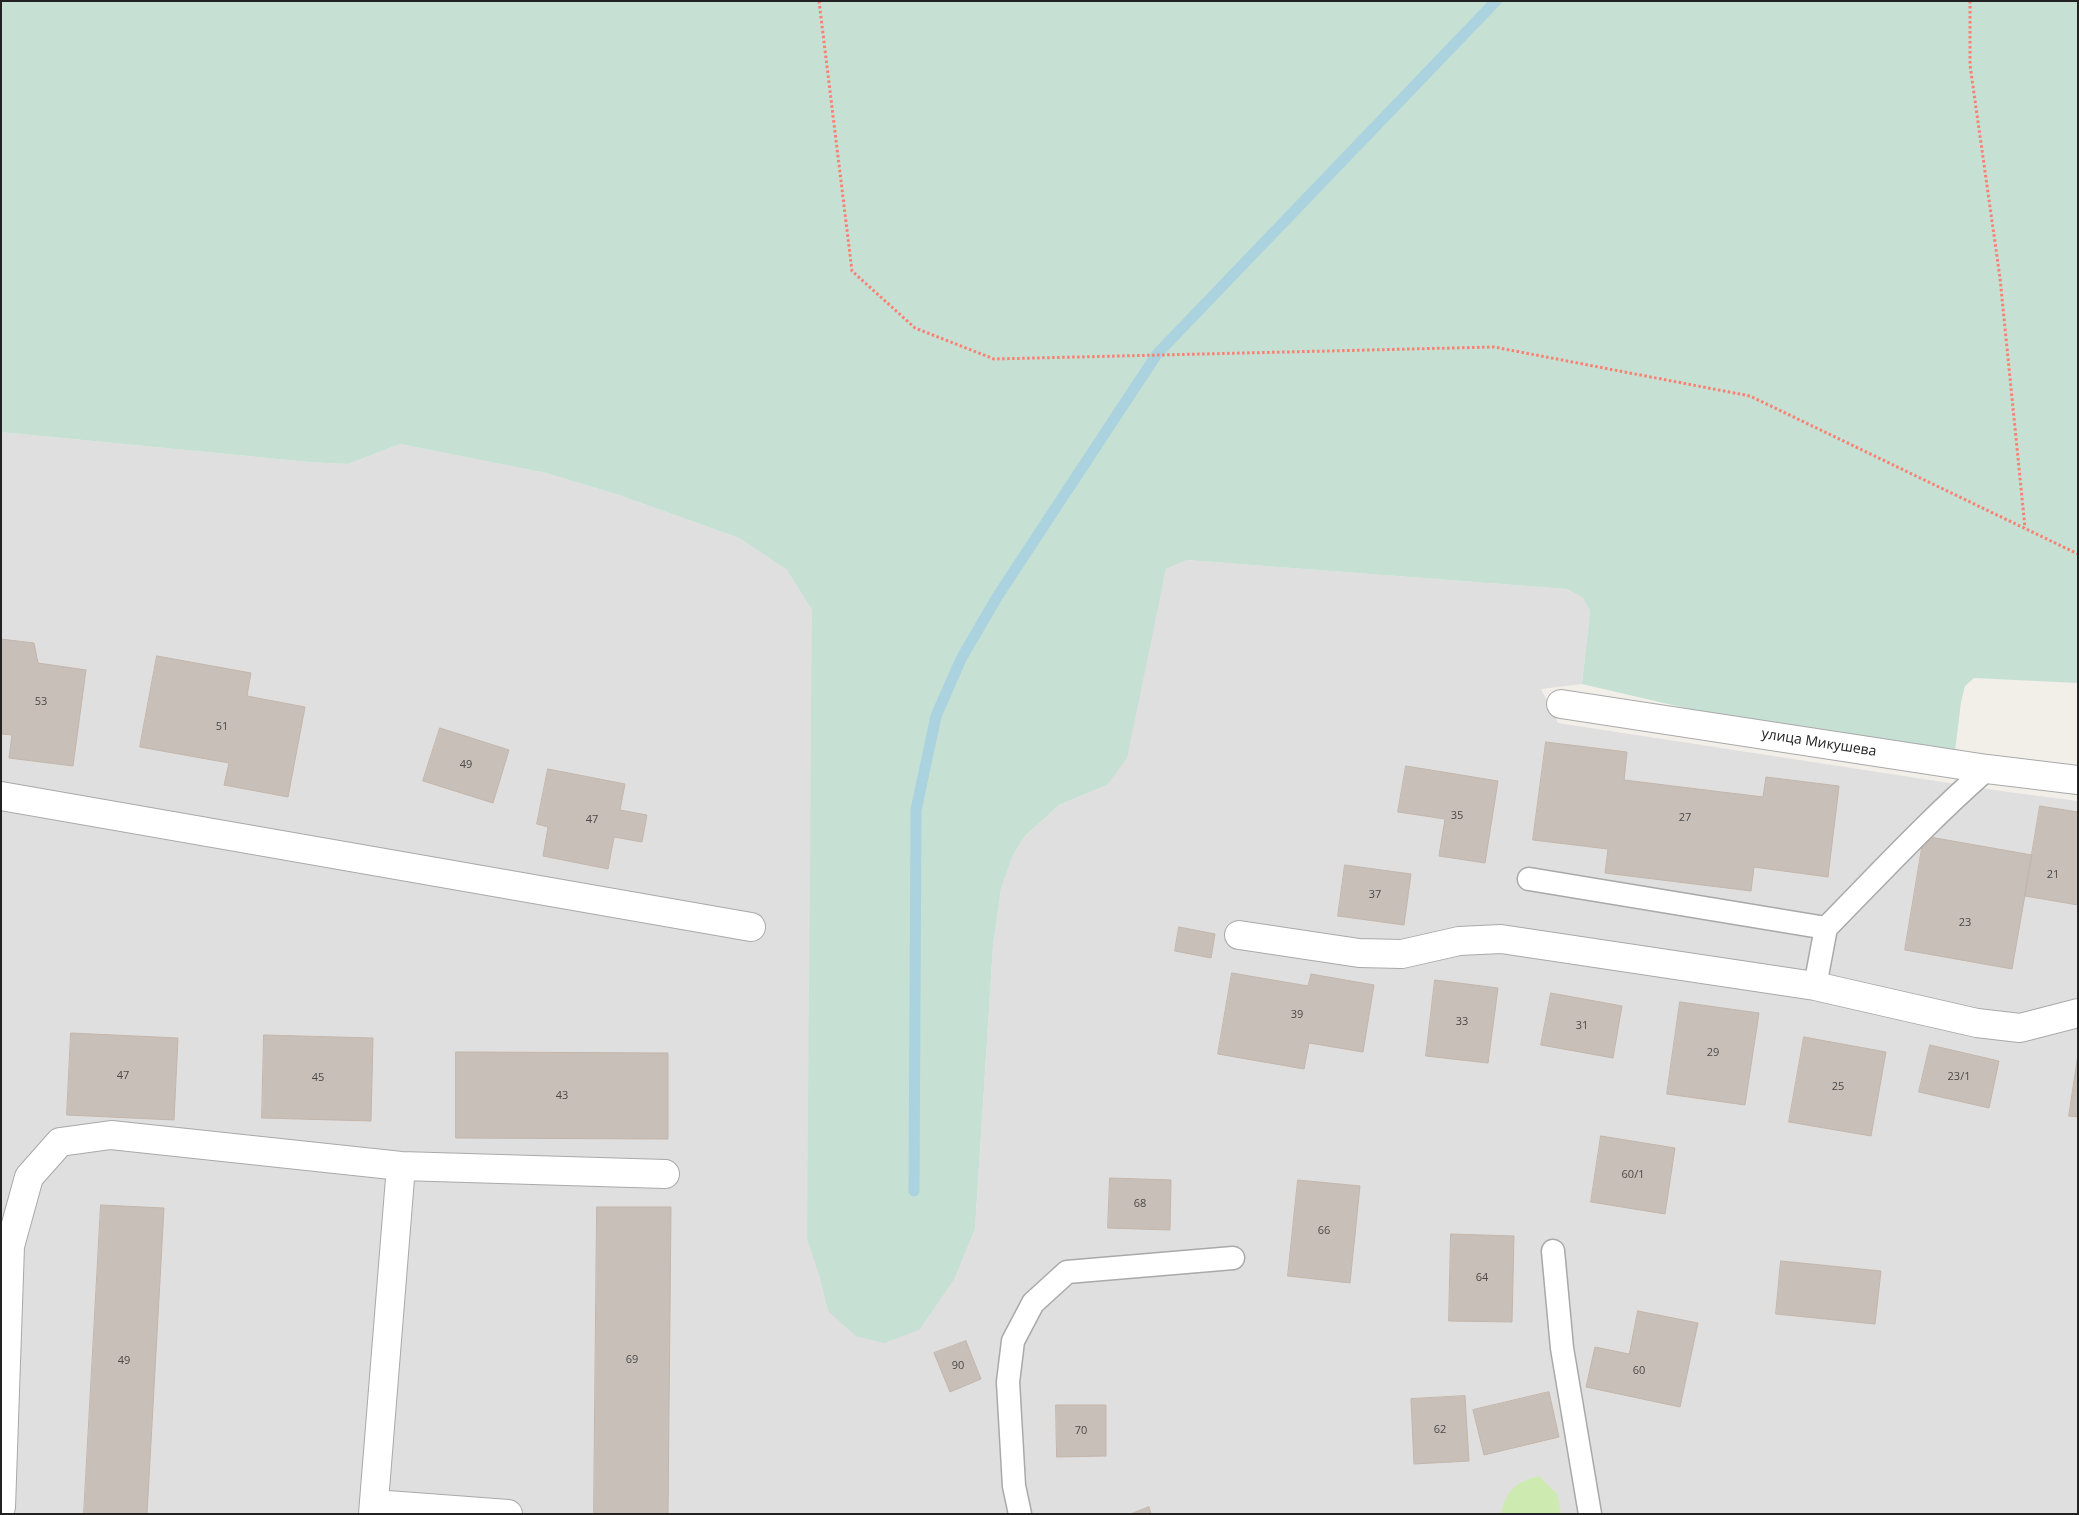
<!DOCTYPE html>
<html>
<head>
<meta charset="utf-8">
<style>
  body { margin:0 }
  #map { position:relative; width:2079px; height:1515px; overflow:hidden; background:#f2efe9; font-family:"Open Sans",sans-serif }
  canvas { display:block }
  .frame { position:absolute; inset:0; border:2px solid #222; pointer-events:none }
</style>
</head>
<body>
<div id="map">
<canvas width="2079" height="1515"></canvas>
<div class="frame"></div>
</div>
<script>
const c = document.querySelector('canvas').getContext('2d');
c.lineJoin = 'round';
function fillPath(path, color) { c.fillStyle = color; c.fill(path, 'evenodd'); }
function trace(path, color, width, dash) { c.strokeStyle = color; c.lineWidth = width; c.lineCap = dash ? 'butt' : 'round'; c.setLineDash(dash || []); c.stroke(path); }
function drawText(font, color, halo, rows, align = 'center') {
  c.font = font + ' "Open Sans",sans-serif'; c.lineWidth = 4.5; c.setLineDash([]); c.textBaseline = 'middle'; c.strokeStyle = halo; c.fillStyle = color; for (const [text, x, y, turn = 0] of rows) {
    c.save(); c.translate(x, y); c.rotate((+turn || 0) * Math.PI / 180); c.textAlign = isNaN(turn) ? turn : align; if (halo) c.strokeText(text, 0, 0); c.fillText(text, 0, 0); c.restore();
  }
}
fillPath(new Path2D(`
  M1 432 309 462 348 464 400 444 546 473 619 495 739 538 787 570 812 610 819 1275 828 1311 955 1278 975 1229 993 946 1001 889 1013 855 1025 836 1059 805 1107 785 1159 601 1166 569 1187 560 1567 589 1583 598 1590 611 1582 684 1541 689 1558 723 2008 792 2078 801V1514H1Z`), '#e0dfdf');
fillPath(new Path2D(`
  M1539 1476 1557 1494 1561 1514H1501C1506 1489 1517 1482 1539 1476Z`), '#cdebb0');
fillPath(new Path2D(`
  M1 1H2078V683L1974 678 1965 686 1961 702 1954 760 1939 767 1582 684 1590 611 1583 598 1567 589 1187 560 1166 569 1127 758 1107 785 1059 805 1025 836 1013 855 1001 889 993 946 975 1229 955 1278 919 1330 884 1343 856 1336 828 1311 819 1275 807 1238 812 610 787 570 739 538 619 495 546 473 400 444 348 464 309 462 1 432Z`), '#c6e0d4');
trace(new Path2D(`
  M914 1191 916 810 936 716 961 659 997 597 1157 354 1496 1`), '#aad3df', 11);
const building = new Path2D(`
  M1 639 34 643 38 663 86 670 73 766 9 758 12 735 1 734Z
  M157 656 251 673 247 696 305 707 288 797 224 785 229 763 140 747Z
  M440 728 509 750 493 803 423 781Z
  M1546 742 1627 752 1624 780 1763 797 1766 777 1839 786 1828 877 1754 867 1751 891 1605 873 1608 849 1533 840Z
  M1406 766 1498 781 1485 863 1439 856 1445 819 1398 812Z
  M548 769 625 784 620 810 647 815 642 842 614 837 608 869 543 856 548 827 537 824Z
  M2040 806 2078 812V905L2025 896Z
  M1924 836 2032 855 2012 969 1905 950Z
  M1345 865 1411 874 1404 925 1338 916Z
  M1179 927 1215 934 1211 958 1175 951Z
  M1232 973 1308 986 1311 974 1374 985 1363 1052 1309 1043 1304 1069 1218 1054Z
  M1435 980 1498 988 1488 1063 1426 1056Z
  M1551 993 1622 1006 1613 1058 1541 1045Z
  M1680 1002 1759 1013 1745 1105 1667 1094Z
  M71 1033 178 1038 174 1120 67 1115Z
  M264 1035 373 1038 371 1121 262 1118Z
  M1804 1037 1886 1052 1871 1136 1789 1122Z
  M1930 1045 1999 1061 1989 1108 1919 1092Z
  M456 1052 668 1053V1139L456 1138Z
  M2078 1055V1117L2069 1116Z
  M1601 1136 1675 1148 1665 1214 1591 1202Z
  M1110 1178 1171 1180 1170 1230 1108 1228Z
  M1298 1180 1360 1186 1350 1283 1288 1276Z
  M101 1205 164 1208 147 1514H84Z
  M597 1207H671L668 1514H594Z
  M1451 1234 1514 1236 1512 1322 1449 1321Z
  M1781 1261 1881 1271 1875 1324 1776 1314Z
  M1638 1311 1698 1323 1680 1407 1586 1387 1595 1347 1629 1354Z
  M966 1341 981 1379 950 1392 934 1353Z
  M1549 1392 1559 1437 1484 1455 1473 1410Z
  M1465 1396 1469 1461 1414 1464 1411 1399Z
  M1056 1405H1106V1456L1057 1457Z
  M1149 1507 1151 1514H1131Z`);
fillPath(building, '#c7bfb8');
trace(building, '#c4b6ab', 1);
const lane = new Path2D(`
  M1529 879 1826 928 1815 986
  M1826 928C1879 874 1930 819 1987 769
  M1553 1251 1562 1348 1590 1514
  M1020 1514 1014 1486 1008 1382 1013 1341 1033 1303 1067 1272 1233 1258`);
const street = new Path2D(`
  M1561 704 1987 769 2078 780
  M1 796 751 927
  M1239 935 1359 953 1402 954 1459 941 1501 939 1815 986 1977 1023 2020 1028 2078 1013
  M374 1504 508 1514
  M1 1507 10 1246 29 1177 60 1142 111 1135 401 1166 665 1174
  M373 1514 401 1166`);
trace(lane, '#a9a9a9', 25);
trace(street, '#a9a9a9', 30);
trace(new Path2D(`
  M819 1 852 271 915 328 994 359 1494 347 1750 396 2078 554
  M1970 1V65L2000 278 2025 528`), '#fa8072', 3, [2.5, 2.5]);
trace(lane, '#fff', 22);
trace(street, '#fff', 28);
drawText('11px', '#4b4948', null, [
  ["53",41,702],
  ["51",222,727],
  ["49",466,765],
  ["35",1457,816],
  ["27",1685,818],
  ["47",592,820],
  ["21",2053,875],
  ["37",1375,895],
  ["23",1965,923],
  ["39",1297,1015],
  ["33",1462,1022],
  ["31",1582,1026],
  ["29",1713,1053],
  ["47",123,1076],
  ["23/1",1959,1077],
  ["45",318,1078],
  ["25",1838,1087],
  ["43",562,1096],
  ["60/1",1633,1175],
  ["68",1140,1204],
  ["66",1324,1231],
  ["64",1482,1278],
  ["69",632,1360],
  ["49",124,1361],
  ["90",958,1366],
  ["60",1639,1371],
  ["62",1440,1430],
  ["70",1081,1431]
]);
drawText('14px', '#222', '#fff', [
  ["улица Микушева",1819,743,9]
]);
</script>
</body>
</html>
